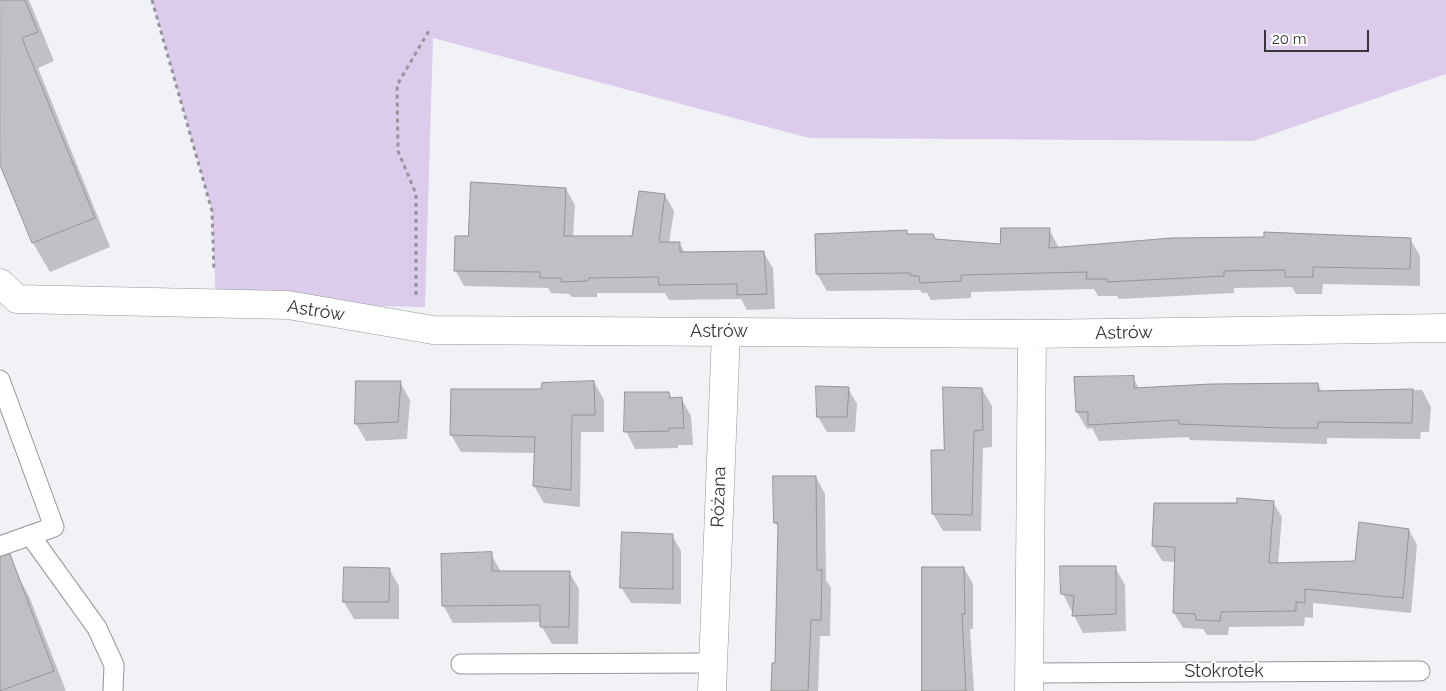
<!DOCTYPE html>
<html>
<head>
<meta charset="utf-8">
<style>
  body { margin:0 }
  #map { position:relative; width:1446px; height:691px; overflow:hidden; background:#f0f2f6; font-family:Raleway,sans-serif }
  canvas { display:block }
  .scale { position:absolute; left:1264px; top:30px; width:105px; height:22px; box-sizing:border-box; border:2px solid #343536; border-top:0; padding-left:6px; font-size:15px; line-height:18px; white-space:nowrap; color:#343536; -webkit-text-stroke:4px #fff; paint-order:stroke }
</style>
</head>
<body>
<div id="map">
<canvas width="1446" height="691"></canvas>
<div class="scale">20 m</div>
</div>
<script>
const c = document.querySelector('canvas').getContext('2d');
c.lineJoin = 'round';
function fillPath(path, color) { c.fillStyle = color; c.fill(path, 'evenodd'); }
function trace(path, color, width, dash) { c.strokeStyle = color; c.lineWidth = width; c.lineCap = dash ? 'butt' : 'round'; c.setLineDash(dash || []); c.stroke(path); }
function drawText(font, color, halo, rows, align = 'center') {
  c.font = font + ' Raleway,sans-serif'; c.lineWidth = 4; c.setLineDash([]); c.textBaseline = 'middle'; c.strokeStyle = halo; c.fillStyle = color; for (const [text, x, y, turn = 0] of rows) {
    c.save(); c.translate(x, y); c.rotate((+turn || 0) * Math.PI / 180); c.textAlign = isNaN(turn) ? turn : align; if (halo) c.strokeText(text, 0, 0); c.fillText(text, 0, 0); c.restore();
  }
}
fillPath(new Path2D(`
  M152 0H1446V74L1253 141 809 138 433 38 425 307 216 303 212 211Z`), '#ddcbec');
fillPath(new Path2D(`
  M0 0H29L54 61 38 68 110 247 50 272 33 243 0 161Z
  M566 189 575 205 573 237H633L665 195 674 211 669 243H679L685 253 763 252 773 268 775 309 747 310 741 299 669 300 665 293H597V297H572L569 294 551 293 548 288 464 286 455 270 470 238Z
  M1049 229 1059 248 1410 239 1420 256V286L1323 284 1322 294H1296L1292 287 1234 288V293L1119 299 1117 296H1098L1094 289 971 292V298L931 300 927 293H922L920 290 827 291 817 274 816 235 906 231 909 235 935 240 1001 246Z
  M1133 377 1139 389 1318 384 1322 392 1422 390 1431 407 1429 432H1421L1420 439 1327 438V444L1190 440 1188 437 1099 441 1092 428 1087 429 1077 412 1076 378Z
  M357 382H400L410 400 407 439 366 441 356 424Z
  M594 382 604 400V432H581L580 507 544 503 534 486 536 453 461 452 451 435 542 390Z
  M848 388 857 404 855 432H827L818 417Z
  M982 389 992 406V447L983 448 981 531H943L933 514 945 452Z
  M669 393 672 399 681 398 691 416 693 445H678V448L635 449 626 431Z
  M816 477 825 494 826 580 831 588 830 636H820L818 691H772L776 664 779 529 775 522Z
  M1273 502 1282 517 1278 564 1356 562 1409 530 1417 545 1411 613 1313 603V618L1305 617 1304 626 1229 627 1228 635H1207L1203 629 1183 628 1174 613 1175 562 1162 561 1153 546 1155 504Z
  M672 535 681 551V604L631 603 621 587Z
  M491 554 501 572H569L579 589 578 644H552L542 627V622L453 623 443 605Z
  M1115 567 1125 585 1126 631 1083 633 1063 594Z
  M964 568 973 584V629H970L974 691H924Z
  M389 569 399 586V619H354L344 602Z
  M15 571 29 596 66 691H0V576Z`), '#0003');
const building = new Path2D(`
  M0 0H25L38 32 22 38 95 218 32 243 0 165Z
  M471 182 566 188 564 236H632L639 191 665 194 659 242H680V252L764 251 767 294 737 295V284L659 285 658 277 589 278 588 281 561 282V278H540V272L454 271 455 236H468Z
  M1001 228H1050L1049 248 1172 238 1264 237V232L1411 238 1410 269 1313 267V277H1285V270L1224 271V276L1107 282V279H1086L1087 272 961 275V281L920 283 919 276H911L910 273 816 274 815 234 907 230V234H933L935 239 1000 244Z
  M1134 376V388L1211 384 1318 383V391L1413 389 1412 423 1318 422V428H1282L1179 424V420L1088 425V412H1076L1074 377Z
  M356 381H401L398 422 355 424Z
  M594 381 595 415H572L571 490 533 486 535 437 450 435 451 389H541L542 383Z
  M816 386 849 387 847 417H817Z
  M943 387 982 388 983 430 974 431 972 515 932 514 931 450H944Z
  M625 392H669L670 398 682 397 684 428H669V431L624 432Z
  M773 476H816L817 570H822L821 620H811L808 691H771L772 663H775L778 523H774Z
  M1237 498 1274 501 1269 563 1355 561 1359 522 1409 529 1403 598 1305 589V603L1296 602V611L1221 612 1220 621 1196 620 1195 614 1173 613 1175 547 1152 546 1154 503H1237Z
  M622 532 673 534V589L620 588Z
  M492 552V571H570L569 627H540V605L442 606 441 554Z
  M10 554 54 671 0 691V557Z
  M1060 566H1116V614L1072 616 1074 596 1061 594Z
  M344 567 390 568 389 602H343Z
  M922 567H964L965 614H962L966 691H922Z`);
fillPath(building, '#c0c0c4');
trace(building, '#949497', 1);
const lane = new Path2D(`
  M0 380 54 527 0 546
  M30 535 97 628 114 665 113 691
  M461 664 713 663
  M1029 673 1420 671`);
const street = new Path2D(`
  M0 283 17 299 288 305 433 330 1032 334 1446 328
  M712 691 726 332
  M1029 691 1032 334`);
trace(lane, '#95979a', 21);
trace(street, '#95979a', 29);
trace(new Path2D(`
  M152 0 212 211 214 271
  M416 295V194L398 151 397 85 430 29`), '#949598', 3, [4, 4]);
trace(lane, '#fff', 19);
trace(street, '#fff', 28);
drawText('18px', '#343536', '#fff', [
  ["Astrów",316,311,9],
  ["Astrów",719,332],
  ["Astrów",1124,333,-1],
  ["Różana",719,497,-88],
  ["Stokrotek",1224,672]
]);
</script>
</body>
</html>
